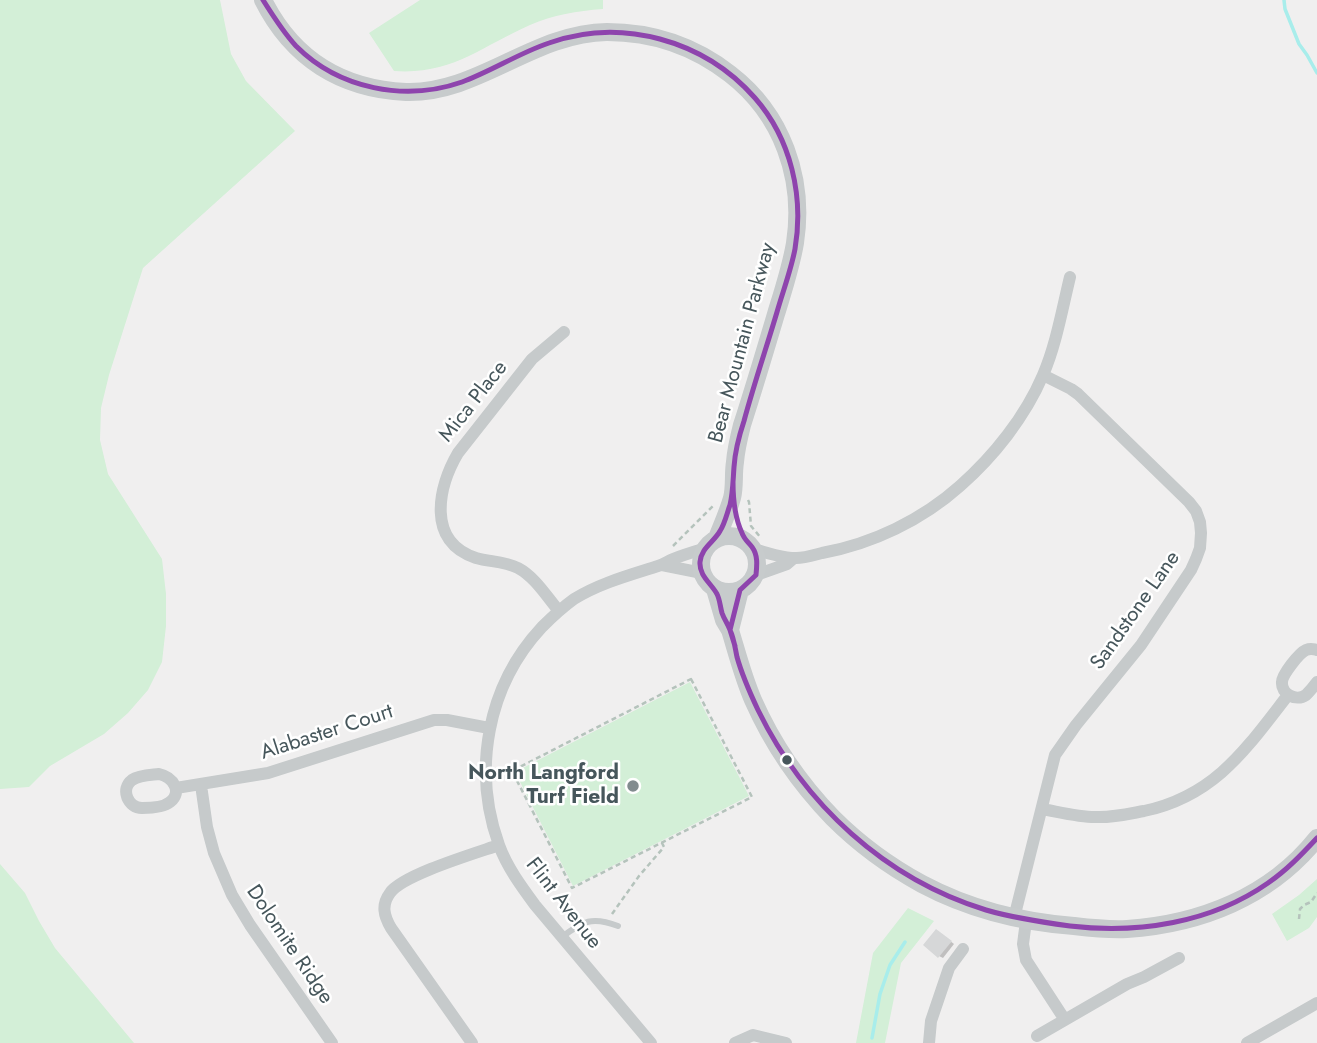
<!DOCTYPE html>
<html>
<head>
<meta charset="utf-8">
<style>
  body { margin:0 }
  canvas { display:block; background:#f0efef }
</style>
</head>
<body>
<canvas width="1317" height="1043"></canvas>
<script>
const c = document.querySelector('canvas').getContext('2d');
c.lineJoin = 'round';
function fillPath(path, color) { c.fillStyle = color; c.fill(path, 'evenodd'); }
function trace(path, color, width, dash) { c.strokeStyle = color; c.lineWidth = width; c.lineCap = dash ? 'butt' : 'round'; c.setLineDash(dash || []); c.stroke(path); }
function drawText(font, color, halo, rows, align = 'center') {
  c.font = font + ' Jost,sans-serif'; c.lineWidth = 5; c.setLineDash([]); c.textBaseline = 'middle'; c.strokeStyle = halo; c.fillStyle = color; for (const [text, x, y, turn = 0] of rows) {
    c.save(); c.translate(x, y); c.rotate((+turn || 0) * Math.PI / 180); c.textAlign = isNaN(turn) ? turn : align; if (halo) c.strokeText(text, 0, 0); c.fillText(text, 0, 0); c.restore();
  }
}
fillPath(new Path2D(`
  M0 0H220L231 54 246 81 295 131 143 268 109 375 101 408 100 440 108 474 162 559 166 594V626L162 662 148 690 128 713 104 734 50 766 29 787 0 789Z
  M420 0H603V9C577 11 553 15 530 25 480 47 452 75 394 71L369 33Z
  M690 682 749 796 573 886 515 772Z
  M0 864 25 893 39 921 55 948 134 1043H0Z
  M1317 879V917L1309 928 1287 941 1272 914 1299 895Z
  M908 908 934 921 901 963 885 1043H856L873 953Z`), '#d3efd7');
fillPath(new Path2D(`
  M940 933 954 944 943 958 939 956Z`), '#0003');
trace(new Path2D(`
  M1284 0 1285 9 1299 44 1307 55 1317 73
  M872 1038 880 994 890 965 905 942`), '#a8edeb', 3.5);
fillPath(new Path2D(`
  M936 929 952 941 938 958 923 945Z`), '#d6d7d8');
trace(new Path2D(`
  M748 500 749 502 751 526 761 538
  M673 546 713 506
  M691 679 752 797 572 888 512 771Z
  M612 914 639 876 664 847 661 841
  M1299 919 1300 909 1304 905 1311 902 1317 893`), '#b5c3bc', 2.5, [5, 3.5]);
trace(new Path2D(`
  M562 937C583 921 592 916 618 926`), '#c6cacb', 6);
trace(new Path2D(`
  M754 549C765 553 785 558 796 558 805 558 814 555 822 553 872 544 922 520 960 486 994 456 1025 417 1043 375 1056 345 1062 310 1070 277
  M662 565 702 573
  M756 575 787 564 794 558
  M559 611C547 597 535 577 518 568 504 561 490 562 476 558 426 542 438 487 458 453L532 359 564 332
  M1317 650C1312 649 1311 648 1306 650 1299 653 1282 675 1282 682 1281 694 1296 702 1306 695 1310 691 1314 686 1317 682
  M159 774C173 777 183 792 170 802 164 807 150 808 142 808 128 808 120 789 132 780 139 775 151 775 159 774Z
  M201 785 207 827 214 853 232 895 250 925 332 1043
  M176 788 268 773 434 720H447L489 728
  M1042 809C1059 812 1078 817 1095 817 1112 818 1128 814 1144 811 1215 796 1246 749 1288 695
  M1014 918 1055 755 1076 725 1141 645 1191 570 1196 559 1200 548 1201 533 1200 522 1196 511 1189 502 1078 394 1071 389 1043 375
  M1026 921 1023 944 1026 960 1065 1020
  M1037 1036 1127 984 1144 977 1179 958
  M472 1043 391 928C384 916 381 905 390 893 402 875 476 853 499 845
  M651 1043 535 905C521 886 507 867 499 845 472 770 487 686 542 627 552 617 563 607 574 599 600 583 630 575 658 566 664 564 668 561 673 559 683 555 693 552 703 549
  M735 1043 753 1035 786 1043
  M929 1043 931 1021 949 968 963 949
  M1247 1043 1317 1003`), '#c6cacb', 12);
trace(new Path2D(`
  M263 0C292 58 341 89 406 92 478 94 533 33 607 32 652 32 694 46 730 74 782 114 805 178 795 243 791 267 783 291 776 314 765 351 754 388 742 425 739 437 736 449 735 462 733 474 735 487 732 498 728 512 722 525 717 538
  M701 564a28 28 0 1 1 56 0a28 28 0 1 1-56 0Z
  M715 589 724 620 730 630C737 653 743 677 753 700 772 743 800 784 833 818 859 844 889 866 922 884 969 909 1021 922 1074 926 1091 928 1109 930 1127 929 1200 924 1270 897 1317 838
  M730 630 740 590`), '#c7cbcc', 18);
trace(new Path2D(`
  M263 0C273 16 283 32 296 46 339 89 405 102 462 82 492 71 519 53 549 43 621 17 704 40 755 98 791 139 804 196 795 249 791 270 783 291 777 312 766 349 754 384 744 421 739 436 735 451 734 467 733 480 733 492 730 505 727 513 725 523 720 531 714 542 701 548 700 562 699 576 711 583 717 594 720 600 720 606 722 613 724 619 728 624 730 630 734 638 735 648 737 657 742 675 750 693 758 710 804 804 885 879 986 910 1013 918 1041 922 1070 926 1138 934 1211 923 1268 883 1287 870 1302 854 1317 838
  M733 482C733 499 735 518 742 533 744 539 748 542 752 547 758 555 757 565 756 575L740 590 730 630 735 646`), '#8e44ad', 5);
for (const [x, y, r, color] of [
  [787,760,6,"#46565b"],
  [633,786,7,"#828c8f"]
]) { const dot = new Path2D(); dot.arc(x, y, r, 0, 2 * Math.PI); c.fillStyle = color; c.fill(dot); trace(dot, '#fff', 2.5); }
drawText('21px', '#46565b', '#fff', [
  ["Bear Mountain Parkway",743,343,-75],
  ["Mica Place",474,402,-52],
  ["Sandstone Lane",1136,611,-55],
  ["Alabaster Court",327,733,-18],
  ["Flint Avenue",563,904,52],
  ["Dolomite Ridge",289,945,56]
]);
drawText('bold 21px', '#46565b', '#fff', [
  ["North Langford",619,774],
  ["Turf Field",619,798]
], 'right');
</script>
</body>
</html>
